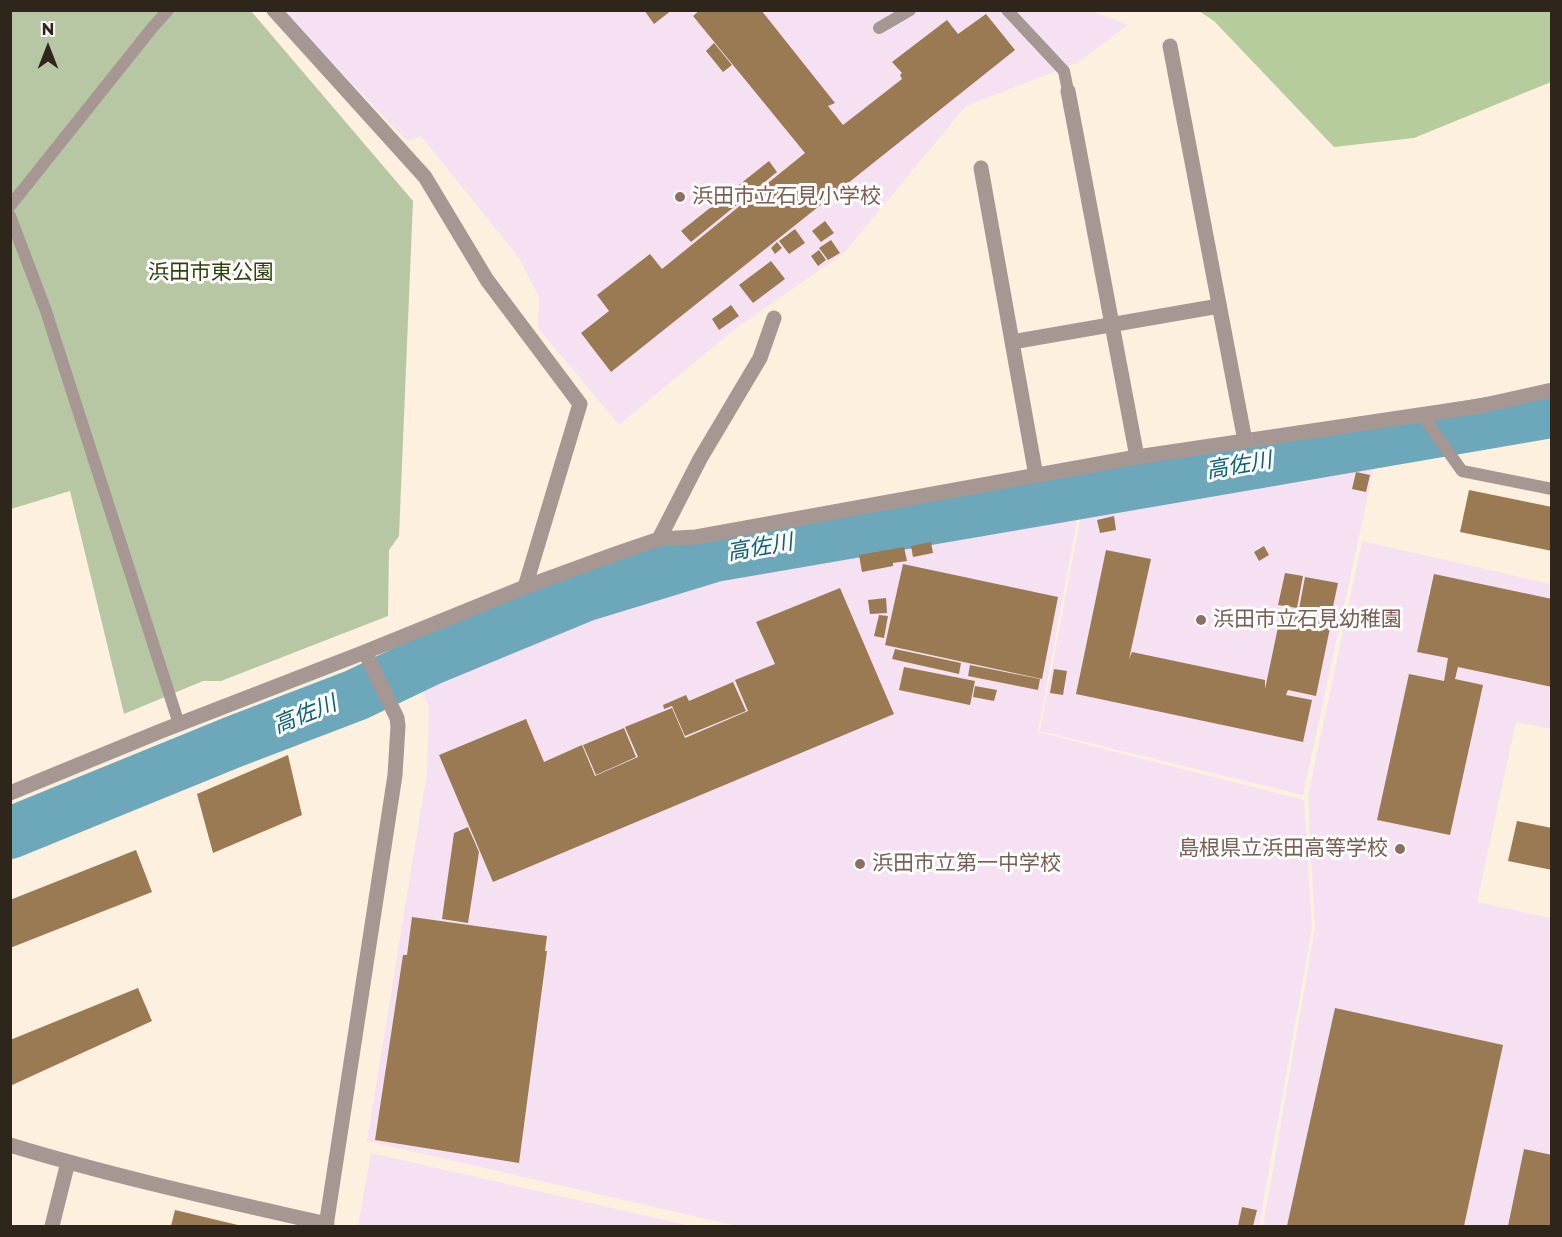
<!DOCTYPE html>
<html>
<head>
<meta charset="utf-8">
<style>
  body { margin:0 }
  #map { position:relative; width:1562px; height:1237px; overflow:hidden; background:#fdf0df; font-family:Montserrat,sans-serif }
  canvas { display:block }
  .frame { position:absolute; inset:0; border:12px solid #2e261b; pointer-events:none }
  .north { position:absolute; left:18px; top:18px; width:60px; height:60px; -webkit-text-stroke:4px #fff; paint-order:stroke; rotate:0deg; font-size:16px; font-weight:700; line-height:24px; text-align:center; color:#2e261b }
  .north::after { content:''; display:block; margin:auto; width:21px; height:27px; background:#2e261b; clip-path:polygon(50% 0,100% 100%,50% 72%,0 100%) }
</style>
</head>
<body>
<div id="map">
<canvas width="1562" height="1237"></canvas>
<div class="frame"></div>
<div class="north">N</div>
</div>
<script>
const c = document.querySelector('canvas').getContext('2d');
c.lineJoin = 'round';
function fillPath(path, color) { c.fillStyle = color; c.fill(path, 'evenodd'); }
function trace(path, color, width, dash) { c.strokeStyle = color; c.lineWidth = width; c.lineCap = dash ? 'butt' : 'round'; c.setLineDash(dash || []); c.stroke(path); }
function drawText(font, color, halo, rows, align = 'center') {
  c.font = font + ' Montserrat,"Noto Sans JP",sans-serif'; c.lineWidth = 6; c.setLineDash([]); c.textBaseline = 'middle'; c.strokeStyle = halo; c.fillStyle = color; for (const [text, x, y, turn = 0] of rows) {
    c.save(); c.translate(x, y); c.rotate((+turn || 0) * Math.PI / 180); c.textAlign = isNaN(turn) ? turn : align; if (halo) c.strokeText(text, 0, 0); c.fillText(text, 0, 0); c.restore();
  }
}
fillPath(new Path2D(`
  M1089 10 1128 25 1077 63 966 106 844 253 735 329 619 425 538 328 539 297 519 258 421 136 407 141 283 11Z
  M1375 463 1303 795 1040 731 1082 509 1137 503 1172 494Z
  M1079 509 1038 732 1304 800 1312 929 1259 1226H737L367 1141 427 772 429 706 420 688 541 636 612 608 665 593 797 563Z
  M1362 541 1551 584V729L1516 722 1477 902 1551 918V1226H1263L1315 928 1308 796Z
  M371 1153 691 1226H358Z`), '#f5e1f1');
fillPath(new Path2D(`
  M11 11H251L413 201 399 536 389 550 388 616 221 681H203L124 714 70 491 11 509Z`), '#b7c7a4');
fillPath(new Path2D(`
  M1199 11H1551V82L1414 138 1334 147 1214 21Z`), '#b7cc9c');
trace(new Path2D(`
  M10 833 233 742 356 695 429 660 584 596 715 556 1552 412`), '#6ca7ba', 52);
fillPath(new Path2D(`
  M644 10H672L654 24Z
  M700 10H761L835 103 828 106 843 125 902 79 900 75 902 73 892 62 947 20 958 34 986 14 1015 50 611 372 581 333 609 311 597 295 650 254 662 269 805 153 693 16Z
  M714 43 732 65 723 72 706 51Z
  M769 161 777 172 691 242 681 231Z
  M825 221 834 233 821 242 812 231Z
  M795 229 805 243 789 254 779 241Z
  M831 240 840 253 828 260 819 248Z
  M777 242 782 248 775 254 771 248Z
  M819 250 826 260 818 266 811 256Z
  M771 261 785 279 753 303 739 285Z
  M731 305 739 316 719 330 712 319Z
  M1356 472 1370 475 1366 492 1352 489Z
  M1469 490 1552 507V551L1460 532Z
  M1114 516 1116 530 1100 533 1097 520Z
  M931 542 933 553 913 557 911 546Z
  M1264 546 1269 555 1259 561 1254 552Z
  M904 547 907 561 893 563V566L862 572 859 555Z
  M1106 550 1151 559 1129 659 1132 652 1265 680V689L1281 613 1331 623 1316 696 1288 690 1286 695 1312 700 1303 742 1076 694Z
  M903 564 1058 597 1042 679 885 645Z
  M1285 573 1303 576 1297 608 1278 605Z
  M1434 574 1552 599V687L1458 667 1455 679 1483 685 1450 835 1377 820 1409 674 1444 681 1448 658 1417 652Z
  M1305 577 1338 583 1331 616 1299 609Z
  M840 588 894 714 493 882 439 755 526 719 544 762 582 745 595 776 638 757 625 727 672 708 685 738 748 711 735 680 775 664 756 622Z
  M886 598 887 613 870 614 868 600Z
  M879 615 888 616 884 638 874 636Z
  M895 649 961 663 959 674 892 659Z
  M970 665 1040 679 1038 690 968 676Z
  M904 667 975 681 970 705 899 690Z
  M1054 669 1067 671 1063 695 1050 693Z
  M733 682 746 711 685 736 672 706 664 709 663 705 686 695 689 701Z
  M975 686 997 690 994 701 973 697Z
  M624 728 636 757 596 775 583 745Z
  M288 755 302 815 213 853 197 794Z
  M1517 821 1552 828V870L1508 861Z
  M468 827 479 852 468 923 442 919 454 833Z
  M136 850 152 892 10 948V900Z
  M412 917 547 936 545 951H547L519 1163 375 1140 403 955H407Z
  M138 988 152 1021 10 1086V1040Z
  M1335 1008 1503 1045 1464 1226H1287Z
  M1524 1149 1552 1155V1226H1508Z
  M1242 1207 1257 1210 1253 1226H1238Z
  M175 1210 242 1226H171Z`), '#9a7a52');
trace(new Path2D(`
  M1007 10 1064 71 1068 91
  M879 28 910 10
  M10 206 152 28 168 10
  M10 216 46 311 179 724
  M1422 415 1462 471 1552 489`), '#a79793', 12);
trace(new Path2D(`
  M274 10 425 177 487 280 580 404 525 587
  M1170 46 1245 441
  M1068 91 1137 457
  M981 168 1036 476
  M1012 342 1219 306
  M659 539 700 459 760 358 774 318
  M365 652 525 587 618 553 659 539 696 537 1137 457 1480 406 1552 390
  M10 1145C115 1177 221 1200 327 1224
  M52 1226 68 1162`), '#a79793', 15);
trace(new Path2D(`
  M10 793 161 731 365 652 397 718 398 726 395 775 326 1226`), '#a79793', 15);
for (const [x, y, r, color] of [
  [680,197,6,"#8d6e63"],
  [1201,620,6,"#8d6e63"],
  [1400,849,6,"#8d6e63"],
  [860,864,6,"#8d6e63"]
]) { const dot = new Path2D(); dot.arc(x, y, r, 0, 2 * Math.PI); c.fillStyle = color; c.fill(dot); trace(dot, '#fff', 2); }
drawText('21px', '#785e54', '#fff', [
  ["浜田市立石見小学校",692,197],
  ["浜田市立石見幼稚園",1213,620],
  ["島根県立浜田高等学校",1388,849,"right"],
  ["浜田市立第一中学校",872,864]
], 'left');
drawText('21px', '#2f410d', '#fff', [
  ["浜田市東公園",211,273]
]);
drawText('italic 22px', '#106075', '#fff', [
  ["高佐川",1239,466,-10],
  ["高佐川",760,548,-10],
  ["高佐川",305,715,-22]
]);
</script>
</body>
</html>
